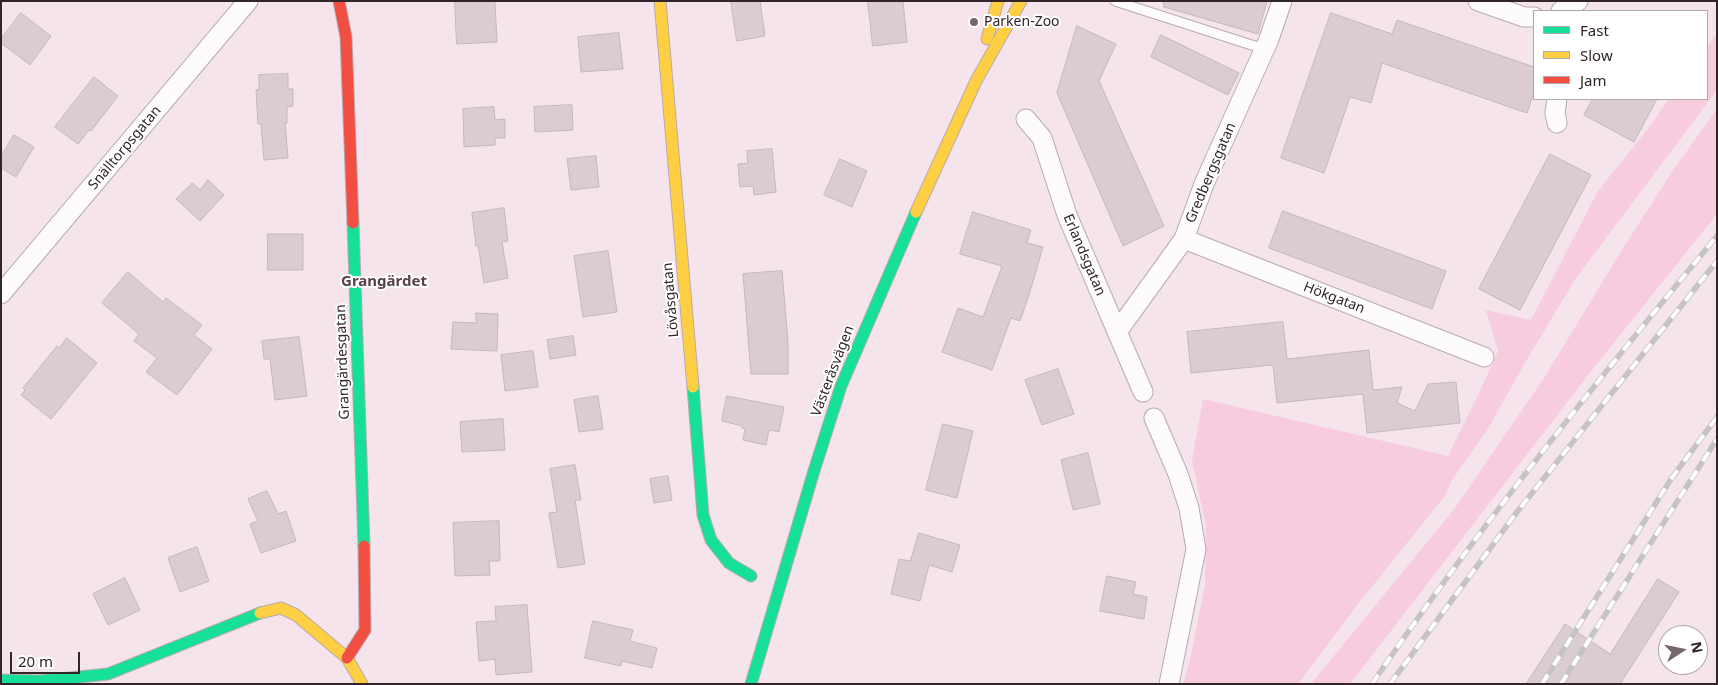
<!DOCTYPE html>
<html>
<head>
<meta charset="utf-8">
<style>
  body { margin:0 }
  #map { position:relative; width:1718px; height:685px; overflow:hidden; background:#f5e4eb; font-family:"Noto Sans",sans-serif }
  canvas { display:block }
  .frame { position:absolute; inset:0; border:2px solid #31252a; pointer-events:none }
  .legend { position:absolute; left:1533px; top:10px; width:175px; height:90px; box-sizing:border-box; background:#fff; border:1px solid #ada8aa; margin:0; padding:6px 9px; list-style:none; font-size:15px; color:#31252a }
  .legend li { display:flex; align-items:center; gap:10px; height:25px }
  .legend b { width:25px; border:1px solid #ada8aa }
  .north { position:absolute; left:1658px; top:625px; width:50px; height:50px; box-sizing:border-box; background:#fff; border:1px solid #ada8aa; border-radius:50%; rotate:79deg; font-size:14px; font-weight:700; line-height:20px; text-align:center; color:#31252a }
  .north::after { content:''; display:block; margin:auto; width:18px; height:22px; background:#76686e; clip-path:polygon(50% 0,100% 100%,50% 72%,0 100%) }
  .scale { position:absolute; left:10px; top:652px; width:70px; height:22px; box-sizing:border-box; border:2px solid #31252a; border-top:0; padding-left:6px; font-size:15px; line-height:18px; white-space:nowrap; color:#31252a; -webkit-text-stroke:4px #fff; paint-order:stroke }
</style>
</head>
<body>
<div id="map">
<canvas width="1718" height="685"></canvas>
<div class="frame"></div>
<ul class="legend">
<li><b style="height:6px;background:#16e098"></b>Fast</li>
<li><b style="height:6px;background:#ffcf43"></b>Slow</li>
<li><b style="height:6px;background:#f24e42"></b>Jam</li>
</ul>
<div class="north">N</div>
<div class="scale">20 m</div>
</div>
<script>
const c = document.querySelector('canvas').getContext('2d');
c.lineJoin = 'round';
function fillPath(path, color) { c.fillStyle = color; c.fill(path, 'evenodd'); }
function trace(path, color, width, dash) { c.strokeStyle = color; c.lineWidth = width; c.lineCap = dash ? 'butt' : 'round'; c.setLineDash(dash || []); c.stroke(path); }
function drawText(font, color, halo, rows, align = 'center') {
  c.font = font + ' "Noto Sans",sans-serif'; c.lineWidth = 4; c.setLineDash([]); c.textBaseline = 'middle'; c.strokeStyle = halo; c.fillStyle = color; for (const [text, x, y, turn = 0] of rows) {
    c.save(); c.translate(x, y); c.rotate((+turn || 0) * Math.PI / 180); c.textAlign = isNaN(turn) ? turn : align; if (halo) c.strokeText(text, 0, 0); c.fillText(text, 0, 0); c.restore();
  }
}
fillPath(new Path2D(`
  M1717 33V90L1576 278 1522 368 1488 429 1452 480 1444 497 1358 604 1298 684H1183L1190 660 1205 585 1206 526 1192 461 1203 399 1448 456 1481 389 1498 351 1486 310 1531 320 1598 191 1647 130 1669 99H1707V47Z
  M1717 109V214L1592 370 1350 684H1311L1455 508 1544 378 1625 245 1674 169Z`), '#f7ccde');
const building = new Path2D(`
  M455 1H495L497 42 457 44Z
  M731 1H760L765 36 737 41Z
  M868 1H903L907 42 873 46Z
  M1164 1H1267L1258 34 1164 7Z
  M21 13 51 36 30 65 1 43V39Z
  M1331 13 1392 34 1397 20 1534 67V92L1527 113 1382 63 1371 103 1350 97 1324 173 1281 158Z
  M1077 26 1116 44 1099 81 1164 226 1123 246 1057 93Z
  M619 33 623 69 581 72 578 37Z
  M1161 35 1239 73 1228 95 1151 57Z
  M288 74V89H293V106L287 107V123H285L288 158 264 160 261 124H258L256 90 259 89V75Z
  M94 77 118 96 91 131 89 130 78 144 55 127Z
  M1593 99H1657L1634 142 1584 115Z
  M572 105 573 130 535 132 534 107Z
  M494 107 495 120 505 119V138H495V145L464 147 463 109Z
  M14 135 34 147 16 177 1 168V157Z
  M772 149 776 192 754 195 753 186 740 187 738 164 748 163 747 151Z
  M1550 154 1591 175 1520 310 1479 289Z
  M596 156 599 187 571 190 567 159Z
  M840 159 867 171 852 207 824 195Z
  M208 180 224 195 200 221 176 199 192 183 200 190Z
  M504 208 508 241 502 242 508 278 484 283 478 245 476 246 472 213Z
  M1283 211 1446 271 1432 309 1269 248Z
  M973 212 1031 230 1027 243 1043 247 1029 295 1020 321 1011 318 992 370 942 352 958 308 983 317 1002 266 960 254Z
  M268 234H303V270H268Z
  M608 251 617 312 583 317 574 256Z
  M782 271 788 342V374H751L743 274Z
  M128 272 163 302 166 298 202 325 194 335 212 349 177 395 146 372 157 358 134 341 139 334 102 303Z
  M476 313 498 314 497 351 451 349 453 322 476 323Z
  M1283 322 1287 359 1369 350 1373 390 1402 387 1397 403 1415 411 1428 384 1456 382 1460 423 1367 433 1363 394 1277 403 1273 365 1191 373 1187 332Z
  M573 336 576 355 550 359 547 340Z
  M299 337 307 396 275 400 270 359H264L262 341Z
  M67 338 97 363 51 419 21 395 25 390 23 388 57 346 59 348Z
  M533 351 538 387 505 391 501 355Z
  M1058 369 1074 414 1042 425 1025 380Z
  M598 396 603 429 579 432 574 400Z
  M727 396 784 407 779 432 769 430 766 445 743 440 745 429 742 428V426L722 421Z
  M503 419 505 450 462 452 460 422Z
  M943 424 973 431 957 498 926 490Z
  M1088 453 1100 504 1073 510 1061 460Z
  M575 465 581 500H575L585 564 558 568 549 513 557 512 550 469Z
  M668 476 672 500 654 503 650 479Z
  M267 491 278 514 286 511 296 541 261 553 250 524 258 521 248 499Z
  M499 521 500 561H489L490 575 455 576 453 523Z
  M919 533 960 545 952 572 929 565 920 601 891 594 899 559 910 561Z
  M197 547 209 581 180 592 168 558Z
  M1107 576 1136 582 1133 594 1147 597 1144 619 1100 611Z
  M125 578 140 610 108 625 93 594Z
  M1658 579 1679 592 1620 684H1526L1565 624 1610 654Z
  M527 605 532 672 496 675 495 659 479 661 476 622 496 621 495 607Z
  M593 621 633 630 630 641 657 648 652 668 622 661 621 666 585 658Z`);
fillPath(building, '#daccd2');
trace(building, '#c4b7bc', 1);
const lane = new Path2D(`
  M1115 1 1264 49`);
const street = new Path2D(`
  M1478 1 1524 17H1534
  M1561 11 1578 1
  M1026 119 1042 138 1067 215 1143 392
  M1557 123 1555 113 1557 99
  M1184 239 1484 357
  M1 294 248 1
  M1117 332 1184 239 1204 184 1269 39 1282 1
  M1154 418 1178 474 1189 508 1196 549 1169 684`);
const fast = new Path2D(`
  M353 223 364 546
  M693 387 703 515 711 540 729 563 751 576
  M1 680 40 681 108 674 260 613
  M751 684 813 474 841 386 916 212`);
const slow = new Path2D(`
  M660 1 693 387
  M987 39 998 1
  M916 212 976 81 1021 1
  M260 613 281 608 296 615 347 658 362 684`);
const jam = new Path2D(`
  M339 1 346 37 353 223
  M347 658 365 630 364 546`);
trace(lane, '#b8abb0', 11);
trace(street, '#b8abb0', 21);
trace(fast, '#b8abb0', 13);
trace(slow, '#b8abb0', 13);
trace(jam, '#b8abb0', 13);
trace(lane, '#fefbfc', 9);
trace(street, '#fefbfc', 19);
trace(fast, '#16e098', 11);
trace(slow, '#ffcf43', 11);
trace(jam, '#f24e42', 11);
const rail = new Path2D(`
  M1372 684C1478 528 1597 381 1717 236
  M1390 684 1517 512 1717 261
  M1542 684 1671 479 1717 417
  M1561 684 1717 439`);
trace(rail, '#c7c3c5', 5.5);
trace(rail, '#fff', 4, [11]);
for (const [x, y, r, color] of [
  [974,22,5,"#76686e"]
]) { const dot = new Path2D(); dot.arc(x, y, r, 0, 2 * Math.PI); c.fillStyle = color; c.fill(dot); trace(dot, '#fff', 2); }
drawText('14px', '#31252a', '#fff', [
  ["Parken-Zoo",984,22]
], 'left');
drawText('14px', '#31252a', '#fff', [
  ["Snälltorpsgatan",125,148,-50],
  ["Gredbergsgatan",1211,173,-67],
  ["Erlandsgatan",1084,255,67],
  ["Hökgatan",1334,298,21],
  ["Lövåsgatan",671,300,-95],
  ["Grangärdesgatan",343,362,-92],
  ["Västeråsvägen",833,371,-69]
]);
drawText('bold 15px', '#59414c', '#fff', [
  ["Grangärdet",384,282]
]);
</script>
</body>
</html>
